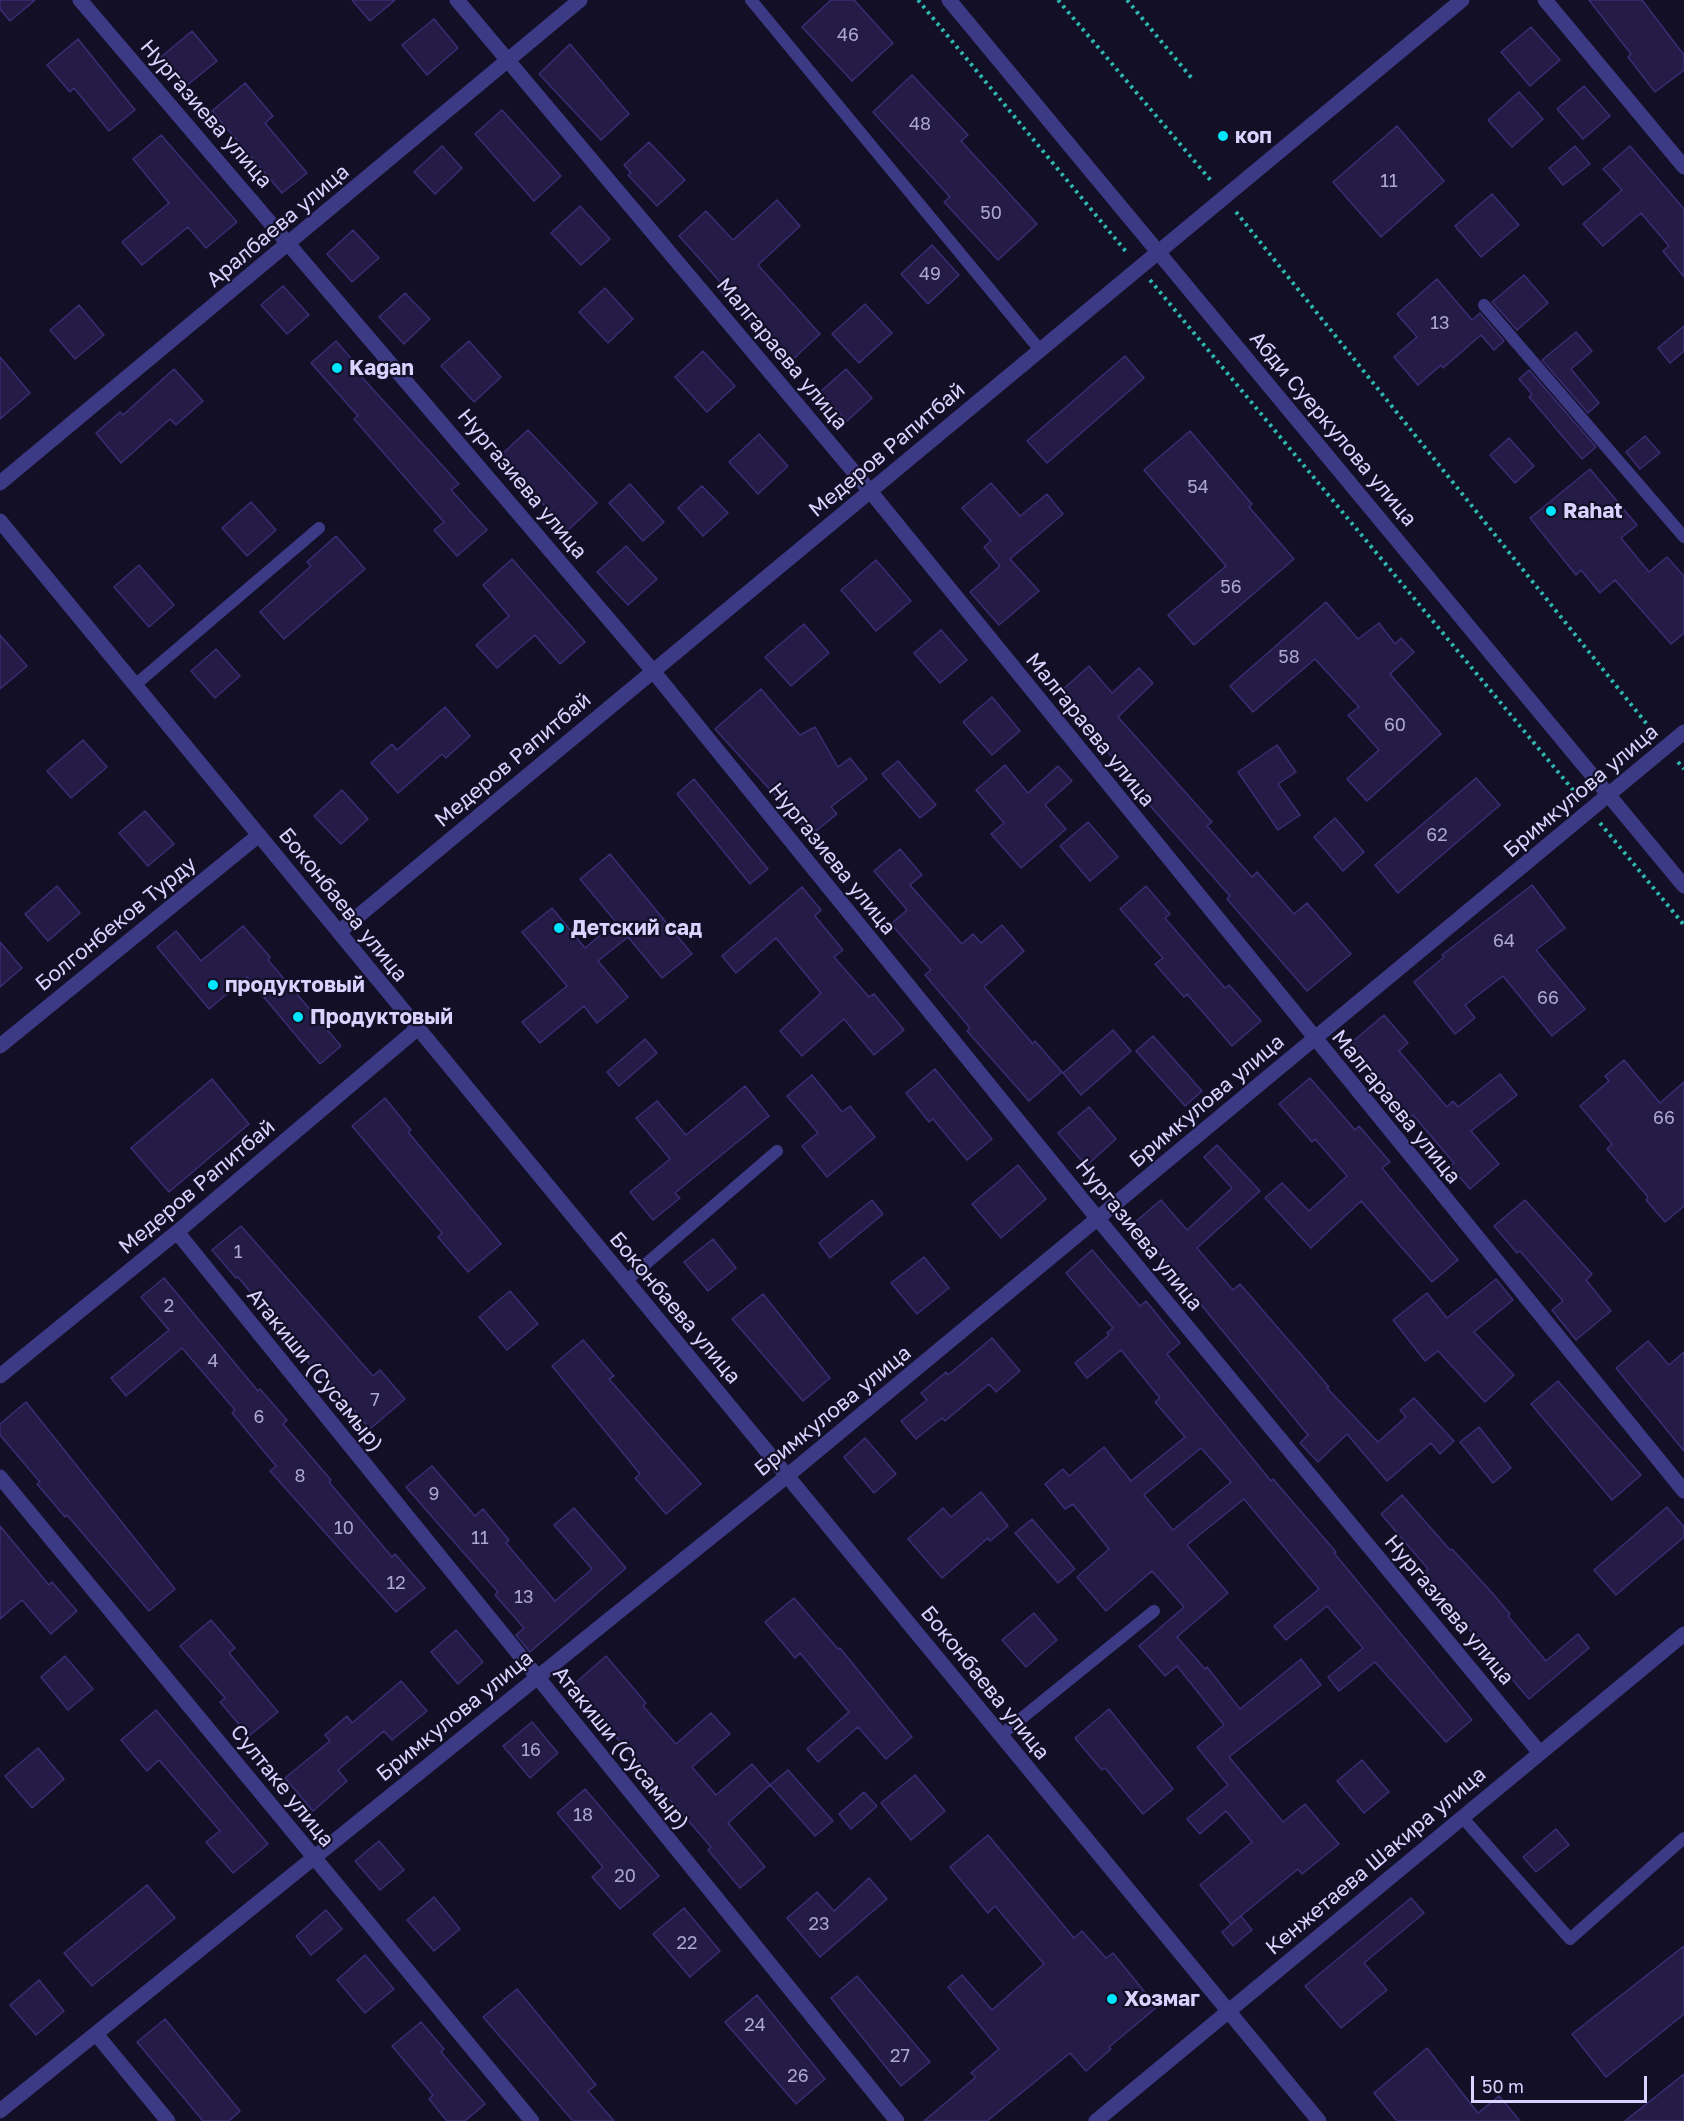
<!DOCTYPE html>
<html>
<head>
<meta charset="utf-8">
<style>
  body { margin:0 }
  #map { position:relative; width:1684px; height:2121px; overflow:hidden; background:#130f26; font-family:"Golos Text",sans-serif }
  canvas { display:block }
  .scale { position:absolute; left:1471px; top:2076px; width:176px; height:27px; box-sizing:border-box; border:3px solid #d9d4ff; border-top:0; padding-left:8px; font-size:18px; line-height:21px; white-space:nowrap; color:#d9d4ff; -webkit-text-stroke:4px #130f26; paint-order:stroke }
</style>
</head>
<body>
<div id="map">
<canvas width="1684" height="2121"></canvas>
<div class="scale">50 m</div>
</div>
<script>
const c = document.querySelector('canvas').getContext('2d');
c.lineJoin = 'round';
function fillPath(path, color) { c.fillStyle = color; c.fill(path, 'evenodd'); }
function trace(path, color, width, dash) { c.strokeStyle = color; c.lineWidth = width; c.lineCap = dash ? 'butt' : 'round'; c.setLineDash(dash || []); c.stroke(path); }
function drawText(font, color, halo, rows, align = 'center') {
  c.font = font + ' "Golos Text",sans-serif'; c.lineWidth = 4.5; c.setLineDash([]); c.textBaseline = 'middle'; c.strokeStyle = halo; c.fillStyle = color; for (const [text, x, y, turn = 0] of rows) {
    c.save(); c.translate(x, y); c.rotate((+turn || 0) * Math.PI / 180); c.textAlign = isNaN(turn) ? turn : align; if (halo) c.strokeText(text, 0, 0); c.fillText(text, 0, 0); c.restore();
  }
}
const building = new Path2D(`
  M0 0H35L10 21 0 9Z
  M352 0H395L370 21Z
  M831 0H854L893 43 852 81 802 27Z
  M1589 0H1642L1684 55V70L1655 92 1628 57 1631 54Z
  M434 19 458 48 427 75 402 45Z
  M1531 27 1560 60 1530 86 1501 52Z
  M192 31 217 61 186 86 161 57Z
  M78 39 135 110 109 131 74 88 70 92 47 65Z
  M570 44 629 114 601 140 539 74Z
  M912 75 968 135 961 141 1037 224 998 260 944 202 950 197 873 112Z
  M245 83 273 116 265 123 307 173 282 193 212 111Z
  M1584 86 1610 116 1583 139 1557 109Z
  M1519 92 1543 119 1512 147 1488 120Z
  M502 110 561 176 534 201 475 134Z
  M1397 126 1444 181 1381 237 1333 182Z
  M161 135 237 222 206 248 188 227 142 265 122 242 169 203 133 159Z
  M649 142 685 180 657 206 628 175 631 173 624 165Z
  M442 146 462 168 435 194 414 172Z
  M1575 146 1590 164 1563 185 1549 168Z
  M1630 146 1684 209V277L1663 251 1669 246 1641 213 1603 246 1583 224 1622 190 1603 169Z
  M1492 194 1519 225 1481 257 1455 226Z
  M777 200 800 226 758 265 820 334 789 363 719 289 723 285 679 236 706 211 733 240Z
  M580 206 610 239 581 265 551 233Z
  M353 230 379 258 352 282 327 254Z
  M932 245 959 275 928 304 901 274Z
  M1524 275 1548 303 1517 330 1492 302Z
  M1437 279 1472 320 1480 313 1504 341 1494 350 1481 335 1443 368 1441 365 1418 385 1394 357 1417 337 1397 314Z
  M283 286 309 315 287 334 261 305Z
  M605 288 633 319 608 343 579 312Z
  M405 293 430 319 404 344 379 317Z
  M865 304 892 333 859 363 832 334Z
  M79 305 104 335 75 359 50 330Z
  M1684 326V351L1670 363 1658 348Z
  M1576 332 1592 351 1571 369 1599 403 1588 413 1542 360Z
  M336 341 363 372 360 375 459 484 451 490 487 530 457 556 434 530 444 522 354 419 358 416 311 363Z
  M469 341 501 377 474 402 441 366Z
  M703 351 735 386 707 412 675 377Z
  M1125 356 1144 378 1047 463 1027 441Z
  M0 357 30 393 0 419Z
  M174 369 203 401 176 425 170 419 121 463 96 433 120 412 123 415Z
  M846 369 872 398 847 421 820 392Z
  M1529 370 1596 447 1582 459 1529 397 1532 394 1519 379Z
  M528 430 597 503 567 531 500 456Z
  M1190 431 1252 504 1249 507 1294 559 1194 645 1168 615 1226 566 1144 470Z
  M759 434 788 466 758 494 729 462Z
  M1645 436 1660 453 1640 469 1626 452Z
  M1509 438 1534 466 1515 483 1490 455Z
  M1590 469 1637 525 1621 538 1649 572 1667 557 1684 576V633L1671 644 1615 580 1600 593 1581 570 1576 575 1530 518Z
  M991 483 1020 516 1047 494 1063 514 1010 559 1039 591 999 625 970 592 1000 566 984 547 991 541 962 508Z
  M630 484 664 522 643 541 609 503Z
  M702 486 728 513 703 536 678 508Z
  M251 502 276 530 247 556 222 528Z
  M336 536 365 569 284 639 260 612 311 566 307 562Z
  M626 546 657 579 628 605 597 572Z
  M512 559 585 642 560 664 535 635 497 668 476 645 509 616 483 585Z
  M876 560 911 601 876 631 841 590Z
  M139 565 174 605 149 627 114 587Z
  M1326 602 1358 639 1379 623 1395 644 1401 638 1414 652 1390 674 1441 734 1367 801 1347 779 1379 750 1348 715 1359 707 1315 659 1253 712 1230 686Z
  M804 624 829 653 791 686 765 657Z
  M941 630 967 660 940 683 914 653Z
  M0 635 27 666 0 689Z
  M216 649 240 676 215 698 191 671Z
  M1089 666 1112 693 1139 668 1153 683 1118 717 1212 822 1207 826 1252 877 1257 872 1294 914 1307 903 1351 954 1307 991 1227 899 1230 896 1137 791 1139 789 1094 736 1096 734 1060 692Z
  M761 689 800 735 815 727 838 767 850 758 867 779 831 807 837 814 811 835 715 729Z
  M992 697 1020 731 992 755 963 722Z
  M445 707 470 736 446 758 442 754 398 793 371 763 392 744 397 750Z
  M83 740 107 767 71 798 47 771Z
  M1277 745 1296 772 1278 784 1300 815 1278 830 1238 772Z
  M898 761 936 805 920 818 882 774Z
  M1005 765 1028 793 1058 766 1072 781 1045 805 1066 829 1021 868 991 834 1004 823 976 790Z
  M1476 778 1500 805 1398 893 1375 865Z
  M694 779 768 869 750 884 677 794Z
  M342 790 368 819 341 844 314 816Z
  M145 811 174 844 148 866 119 833Z
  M1335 818 1364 852 1343 871 1314 837Z
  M1088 822 1118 857 1090 881 1060 846Z
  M900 849 922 875 910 885 962 944 973 934 981 943 1002 925 1024 951 984 987 1033 1044 1035 1041 1062 1072 1029 1101 967 1031 970 1028 925 975 931 970 891 924 907 910 874 871Z
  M610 854 692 954 662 978 628 937 598 961 628 997 597 1023 584 1006 540 1043 522 1022 567 986 522 932 552 908 585 948 616 922 580 879Z
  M1532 885 1565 928 1536 950 1585 1009 1552 1036 1503 976 1465 1005 1475 1018 1455 1034 1414 982 1444 957 1442 955Z
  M57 886 80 913 48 941 25 914Z
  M1146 886 1170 914 1165 918 1225 988 1229 985 1261 1021 1232 1046 1187 994 1184 997 1155 964 1163 958 1120 909Z
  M802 887 821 910 815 916 843 950 834 957 869 997 874 994 904 1030 874 1055 844 1019 802 1056 780 1031 821 993 776 938 736 973 722 956Z
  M243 926 270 957 268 960 341 1046 320 1064 247 977 209 1009 157 947 176 931 201 961Z
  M0 942 22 968 0 987Z
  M1384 1015 1408 1043 1399 1051 1447 1107 1453 1101 1458 1107 1500 1074 1517 1095 1471 1131 1499 1164 1470 1189 1450 1166 1454 1163 1413 1115 1407 1119 1390 1099 1394 1095 1350 1044Z
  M1113 1030 1131 1051 1081 1095 1063 1073Z
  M1153 1036 1202 1091 1185 1106 1136 1051Z
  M645 1039 657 1053 619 1086 607 1072Z
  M1624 1060 1660 1103 1684 1082V1206L1665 1222 1646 1200 1648 1197 1607 1149 1612 1144 1580 1106 1609 1081 1605 1076Z
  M935 1069 992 1139 967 1160 933 1119 929 1122 906 1093Z
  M812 1075 842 1112 850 1106 875 1137 827 1177 802 1146 818 1133 787 1096Z
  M1310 1078 1355 1130 1359 1126 1390 1162 1382 1168 1458 1260 1432 1282 1361 1201 1311 1248 1265 1198 1282 1183 1309 1211 1347 1176 1315 1139 1312 1142 1279 1104Z
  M212 1079 249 1124 169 1192 131 1148Z
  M745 1086 769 1116 675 1193 680 1198 653 1220 630 1192 670 1159 636 1118 657 1101 686 1135Z
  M385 1098 411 1130 408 1132 501 1244 468 1272 438 1237 442 1233 352 1126Z
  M1089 1107 1116 1139 1086 1166 1058 1133Z
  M1217 1145 1260 1191 1197 1248 1233 1290 1240 1284 1329 1387 1327 1388 1378 1442 1406 1417 1400 1410 1414 1398 1454 1441 1440 1454 1431 1443 1387 1481 1347 1434 1318 1462 1300 1443 1308 1435 1134 1223 1161 1200 1187 1230 1232 1188 1204 1157Z
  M1018 1165 1046 1199 1001 1238 972 1204Z
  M872 1200 883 1214 830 1258 819 1243Z
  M1525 1200 1592 1274 1586 1280 1611 1311 1576 1340 1552 1310 1563 1301 1520 1251 1517 1253 1494 1226Z
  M241 1226 373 1376 380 1370 405 1399 370 1429 324 1375 321 1378 238 1277 236 1278 212 1250Z
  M713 1239 736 1268 708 1291 684 1262Z
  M1092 1250 1140 1306 1146 1301 1180 1343 1167 1354 1271 1481 1273 1479 1336 1552 1334 1553 1472 1720 1446 1742 1375 1662 1339 1691 1328 1677 1363 1648 1327 1606 1286 1640 1274 1626 1319 1589 1244 1499 1187 1545 1228 1593 1177 1637 1205 1669 1207 1667 1240 1709 1301 1659 1321 1685 1229 1757 1283 1822 1305 1804 1339 1844 1302 1874 1298 1869 1231 1924 1200 1885 1252 1842 1226 1811 1200 1834 1187 1819 1228 1785 1197 1747 1224 1725 1177 1666 1165 1676 1139 1646 1184 1607 1152 1571 1106 1611 1077 1577 1109 1549 1073 1504 1065 1509 1045 1484 1063 1469 1069 1476 1104 1447 1131 1481 1185 1437 1155 1402 1160 1398 1121 1350 1087 1378 1075 1363 1109 1335 1107 1333 1113 1328 1066 1273ZM1201 1448 1231 1482 1173 1530 1144 1495Z
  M924 1257 949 1288 917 1314 891 1283Z
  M164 1278 258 1391 260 1389 287 1420 283 1424 331 1480 329 1482 392 1557 395 1554 425 1588 396 1612 270 1471 276 1466 232 1413 235 1410 182 1348 126 1396 111 1378 169 1330 141 1297Z
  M1496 1279 1513 1300 1474 1332 1514 1375 1485 1402 1438 1351 1425 1361 1393 1320 1427 1293 1447 1318Z
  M510 1291 538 1324 507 1350 479 1317Z
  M763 1294 830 1378 803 1401 732 1319Z
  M992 1338 1020 1371 996 1392 989 1384 945 1421 942 1418 916 1439 901 1421 927 1400 921 1393 946 1372 948 1375Z
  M583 1340 614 1376 609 1379 701 1484 666 1514 635 1478 640 1474 552 1366Z
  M1648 1341 1669 1365 1684 1352V1451L1616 1368Z
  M1558 1381 1641 1475 1612 1500 1531 1404Z
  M26 1402 175 1589 149 1611 67 1515 65 1517 37 1484 40 1482 0 1435V1424Z
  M1479 1427 1511 1468 1493 1483 1460 1442Z
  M865 1438 896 1474 874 1493 844 1457Z
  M432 1466 475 1516 483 1509 509 1540 506 1543 555 1601 592 1569 554 1525 574 1508 626 1568 530 1652 516 1635 524 1628 495 1595 498 1592 406 1487Z
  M981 1492 1008 1526 990 1541 988 1538 942 1578 908 1539 943 1508 951 1517Z
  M1402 1495 1450 1550 1452 1549 1494 1595 1510 1614 1508 1616 1546 1661 1578 1634 1589 1648 1529 1699 1422 1574 1428 1569 1381 1514Z
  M1667 1507 1684 1527V1537L1616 1595 1594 1570Z
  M1032 1519 1075 1569 1058 1583 1015 1533Z
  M0 1526 49 1585 52 1582 77 1611 51 1634 22 1600 0 1619Z
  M794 1598 838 1649 840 1648 912 1737 886 1759 858 1727 818 1762 807 1749 849 1712 800 1653 795 1658 765 1622Z
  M1034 1613 1057 1640 1026 1667 1002 1640Z
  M211 1620 235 1648 229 1653 278 1712 249 1736 220 1702 225 1698 180 1646Z
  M456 1630 483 1662 458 1684 431 1652Z
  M65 1656 93 1689 68 1710 41 1677Z
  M606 1656 646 1703 643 1706 676 1744 711 1713 730 1734 692 1767 716 1795 752 1764 770 1785 728 1823 765 1867 740 1888 708 1850 711 1847 572 1686Z
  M401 1681 427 1711 392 1740 384 1731 338 1770 347 1781 313 1811 285 1778 330 1741 325 1735 347 1716 352 1723Z
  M1109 1709 1173 1789 1143 1814 1105 1768 1102 1770 1075 1738Z
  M156 1710 268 1844 233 1873 206 1842 220 1831 159 1760 147 1771 121 1740Z
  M532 1722 558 1753 530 1778 503 1746Z
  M38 1748 64 1779 32 1808 5 1776Z
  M1362 1760 1389 1792 1364 1813 1337 1781Z
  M788 1770 833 1821 815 1836 770 1785Z
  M915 1775 945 1811 911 1840 881 1803Z
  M585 1789 659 1876 620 1909 592 1877 603 1867 557 1813Z
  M864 1792 877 1806 851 1829 839 1814Z
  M1556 1829 1569 1845 1536 1872 1523 1857Z
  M988 1835 1074 1938 1082 1931 1106 1958 1113 1953 1157 2007 1109 2047 1111 2049 1086 2071 1070 2053 987 2121H924L976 2077 971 2073 999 2049 948 1987 962 1975 992 2010 1044 1964 995 1906 988 1913 950 1867Z
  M379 1841 404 1870 380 1890 355 1861Z
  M869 1878 887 1899 820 1957 787 1918 817 1892 834 1911Z
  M147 1885 175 1918 92 1986 64 1953Z
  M434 1897 460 1929 434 1951 407 1920Z
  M1411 1898 1424 1913 1364 1963 1387 1990 1341 2028 1305 1986Z
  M684 1908 720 1951 690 1977 653 1934Z
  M326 1910 342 1929 311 1955 296 1936Z
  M1241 1916 1252 1930 1233 1946 1222 1932Z
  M1684 1946V2014L1606 2077 1572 2034Z
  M365 1955 394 1989 365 2013 337 1980Z
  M857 1976 930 2062 901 2086 831 1998Z
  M39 1980 64 2011 36 2035 10 2005Z
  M517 1989 596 2085 588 2091 614 2121H573L483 2017Z
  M757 1995 825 2079 796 2104 725 2022Z
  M165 2019 240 2111 229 2121H203L137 2042Z
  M421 2022 444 2049 441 2052 485 2104 465 2121H447L429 2099 433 2095 392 2046Z
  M1427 2048 1478 2113 1499 2096 1520 2121H1397L1374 2093Z
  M1684 2074V2121H1625Z`);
fillPath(building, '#241b47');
trace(building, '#3b2d73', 1.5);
trace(new Path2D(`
  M918 0 1128 254
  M1058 0 1213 183
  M1127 0 1194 81
  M1236 212 1654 733
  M1150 280 1578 796
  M1678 762 1684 769
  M1600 823 1684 925`), '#2fb8b0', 4, [3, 4.5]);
trace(new Path2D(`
  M751 0 1040 350
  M1484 305 1684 537
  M135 685 319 528
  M626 1281 777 1151
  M1001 1735 1154 1611
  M1462 1817 1570 1939 1684 1838`), '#3d3a85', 12);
trace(new Path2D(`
  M80 0 653 671 1098 1219 1540 1753
  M457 0 870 491 1684 1491
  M1545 0 1684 167
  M0 483 580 0
  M339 932 1462 0
  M0 1046 259 835
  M177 1232 897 2121
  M0 1376 177 1232 418 1028
  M0 1477 532 2121
  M96 2034 168 2121
  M0 2111 787 1476 1684 732
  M1096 2121 1684 1634`), '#3d3a85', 15);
trace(new Path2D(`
  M949 0 1684 886
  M0 521 1319 2121`), '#3d3a85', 15);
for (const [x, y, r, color] of [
  [1223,136,6,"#00e5ff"],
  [337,368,6,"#00e5ff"],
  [1551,511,6,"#00e5ff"],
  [559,928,6,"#00e5ff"],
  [213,985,6,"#00e5ff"],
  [298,1017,6,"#00e5ff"],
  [1112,1999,6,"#00e5ff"]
]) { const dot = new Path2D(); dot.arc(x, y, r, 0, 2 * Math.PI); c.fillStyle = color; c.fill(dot); trace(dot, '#130f26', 2); }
drawText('18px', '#aca6d1', null, [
  ["46",848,35],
  ["48",920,124],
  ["11",1389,181],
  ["50",991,213],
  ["49",930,274],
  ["13",1440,323],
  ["54",1198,487],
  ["56",1231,587],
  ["58",1289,657],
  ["60",1395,725],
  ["62",1437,835],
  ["64",1504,941],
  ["66",1548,998],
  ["66",1664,1118],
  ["1",238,1252],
  ["2",169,1306],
  ["4",213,1361],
  ["7",375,1400],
  ["6",259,1417],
  ["8",300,1476],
  ["9",434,1494],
  ["10",344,1528],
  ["11",480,1538],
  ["12",396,1583],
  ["13",524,1597],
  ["16",531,1750],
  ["18",583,1815],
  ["20",625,1876],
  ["23",819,1924],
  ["22",687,1943],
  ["24",755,2025],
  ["27",900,2056],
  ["26",798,2076]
]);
drawText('21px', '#d9d4ff', '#130f26', [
  ["Нургазиева улица",206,114,49],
  ["Аралбаева улица",278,226,-40],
  ["Малгараева улица",782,354,50],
  ["Абди Суеркулова улица",1333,429,50],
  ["Медеров Рапитбай",887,450,-40],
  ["Нургазиева улица",522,484,50],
  ["Малгараева улица",1090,730,51],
  ["Медеров Рапитбай",513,760,-40],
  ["Бримкулова улица",1581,791,-40],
  ["Нургазиева улица",832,859,51],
  ["Боконбаева улица",343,905,51],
  ["Болгонбеков Турду",116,924,-39],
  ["Бримкулова улица",1207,1101,-40],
  ["Малгараева улица",1396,1107,51],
  ["Медеров Рапитбай",197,1187,-40],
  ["Нургазиева улица",1139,1235,51],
  ["Боконбаева улица",675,1308,50],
  ["Атакиши (Сусамыр)",315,1370,51],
  ["Бримкулова улица",833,1411,-39],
  ["Нургазиева улица",1449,1610,50],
  ["Боконбаева улица",985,1683,51],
  ["Бримкулова улица",455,1716,-39],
  ["Атакиши (Сусамыр)",621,1748,51],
  ["Султаке улица",282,1786,51],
  ["Кенжетаева Шакира улица",1376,1861,-40]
]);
drawText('bold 21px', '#d9d4ff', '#130f26', [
  ["коп",1235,136],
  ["Kagan",349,368],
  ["Rahat",1563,511],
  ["Детский сад",571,928],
  ["продуктовый",225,985],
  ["Продуктовый",310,1017],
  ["Хозмаг",1124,1999]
], 'left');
</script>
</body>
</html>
